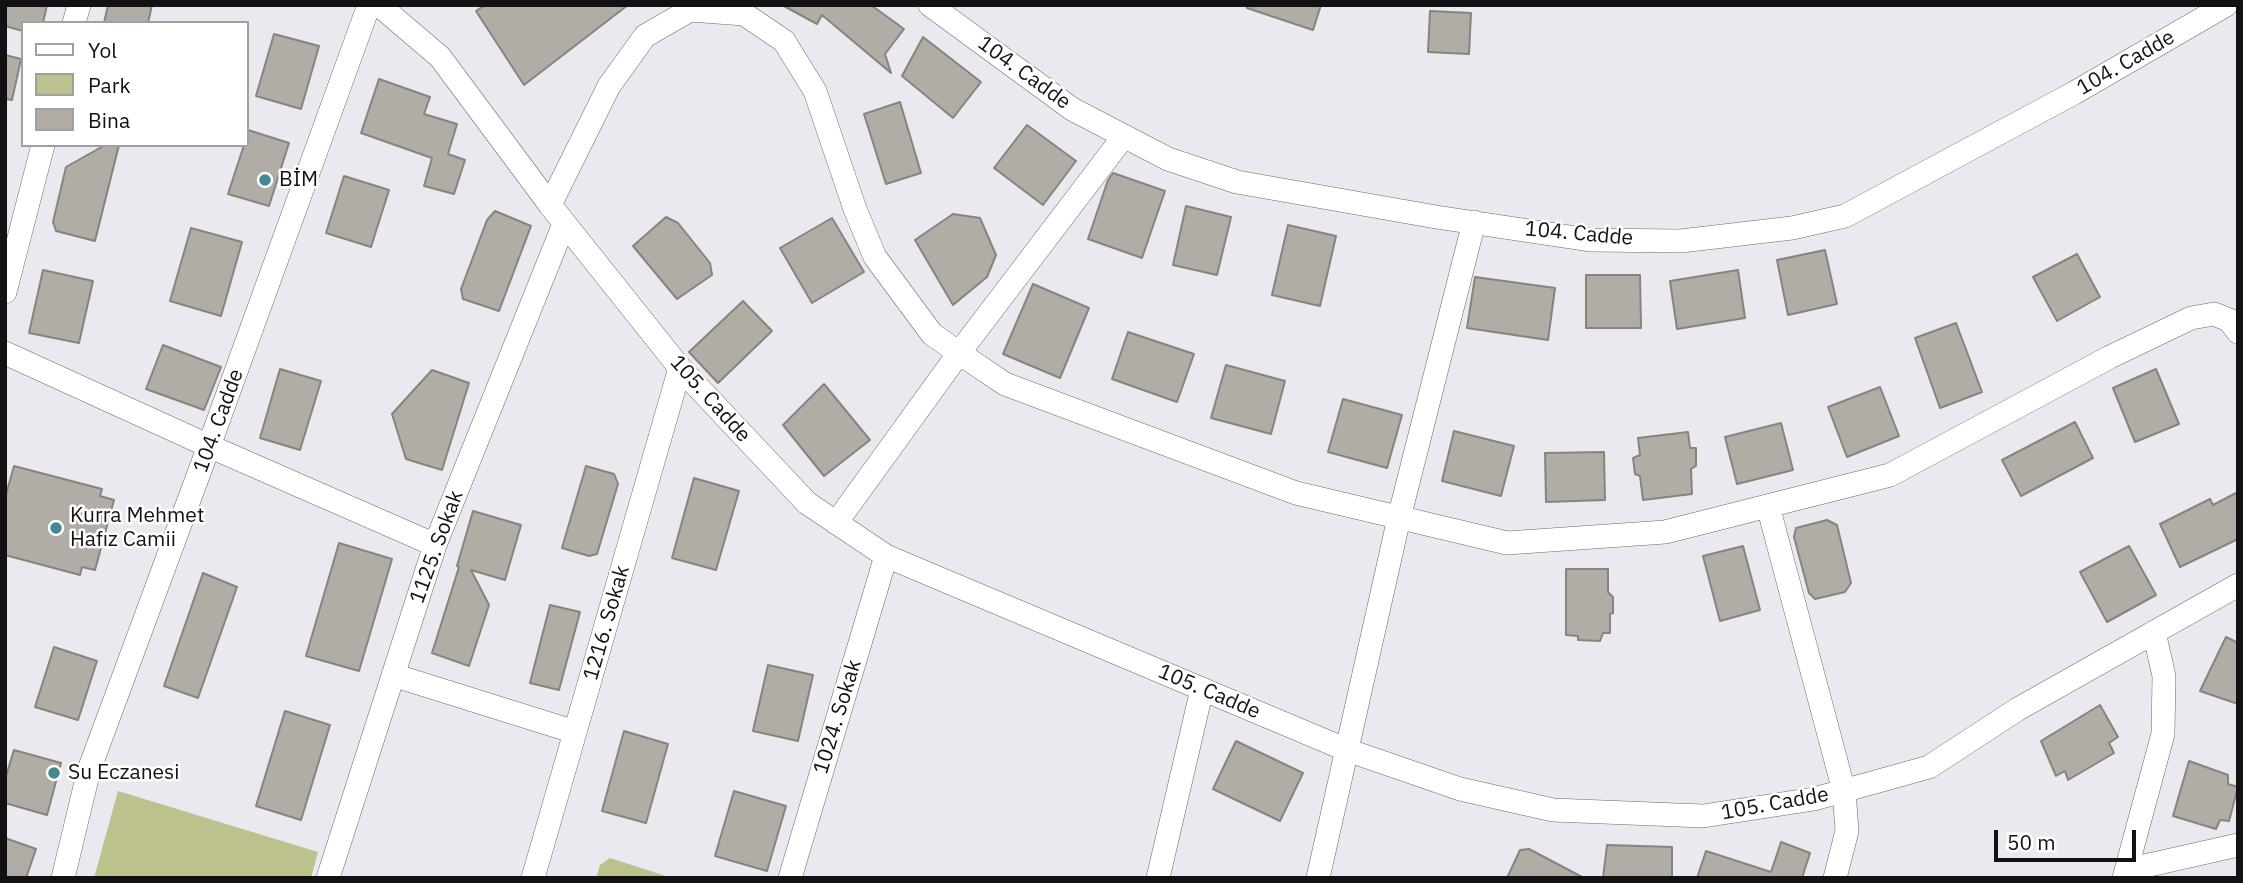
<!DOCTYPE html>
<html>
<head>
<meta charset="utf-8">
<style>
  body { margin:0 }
  #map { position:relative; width:2243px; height:883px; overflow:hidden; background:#eae9f0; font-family:"IBM Plex Sans",sans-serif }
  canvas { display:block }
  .frame { position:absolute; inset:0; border:7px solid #121114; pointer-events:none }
  .legend { position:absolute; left:21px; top:21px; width:228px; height:126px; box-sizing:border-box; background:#fff; border:2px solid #a0a0a1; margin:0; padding:9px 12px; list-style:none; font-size:21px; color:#121114 }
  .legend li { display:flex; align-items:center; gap:14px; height:35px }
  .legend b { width:35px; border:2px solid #a0a0a1 }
  .scale { position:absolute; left:1994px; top:830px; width:142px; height:32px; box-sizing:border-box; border:4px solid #121114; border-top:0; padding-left:9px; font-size:21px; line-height:24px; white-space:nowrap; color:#121114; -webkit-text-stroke:5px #fff; paint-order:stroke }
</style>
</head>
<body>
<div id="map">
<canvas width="2243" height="883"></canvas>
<div class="frame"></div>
<ul class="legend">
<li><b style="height:9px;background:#fff"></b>Yol</li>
<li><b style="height:19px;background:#bcc18d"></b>Park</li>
<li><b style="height:19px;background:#b2aca7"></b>Bina</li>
</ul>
<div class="scale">50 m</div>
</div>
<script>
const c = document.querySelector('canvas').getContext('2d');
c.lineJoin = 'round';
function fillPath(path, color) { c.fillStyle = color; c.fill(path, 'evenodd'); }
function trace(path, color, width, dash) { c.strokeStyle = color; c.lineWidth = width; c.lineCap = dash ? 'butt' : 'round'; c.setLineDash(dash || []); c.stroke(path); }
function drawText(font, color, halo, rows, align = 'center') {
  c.font = font + ' "IBM Plex Sans",sans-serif'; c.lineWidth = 5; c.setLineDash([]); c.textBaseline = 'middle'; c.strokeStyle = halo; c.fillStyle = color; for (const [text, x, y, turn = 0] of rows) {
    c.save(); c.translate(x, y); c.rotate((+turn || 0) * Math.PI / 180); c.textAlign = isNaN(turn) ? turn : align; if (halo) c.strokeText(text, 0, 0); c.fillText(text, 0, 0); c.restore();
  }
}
fillPath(new Path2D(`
  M118 791 318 852 311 878H94Z
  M610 858 672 878H596L600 865Z`), '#bcc18d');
const building = new Path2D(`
  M5 5H47L43 23H23V31L5 26Z
  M108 5H152L148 23H104Z
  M485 5H628L524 85 476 11Z
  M782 5H871L904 29 885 54 891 73 822 15 817 24Z
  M1247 5H1321L1313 30 1247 8Z
  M1430 11 1471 13 1469 54 1428 52Z
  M274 34 319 46 301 109 256 96Z
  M923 37 981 82 953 118 902 76Z
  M5 55 21 59 12 100 5 99Z
  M379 79 430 97 424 114 457 124 448 154 465 160 454 194 424 186 432 158 361 133Z
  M900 102 921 173 886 184 864 114Z
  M1027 125 1076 161 1043 205 994 168Z
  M248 130 289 143 269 206 228 194 244 145H247Z
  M105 145H119L95 241 56 231 53 222 66 167Z
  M1113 173 1165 191 1142 258 1088 239 1108 180Z
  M344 176 389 190 371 247 326 233Z
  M1186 206 1231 217 1217 275 1173 265Z
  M495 211 531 226 499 311 463 299 461 289 487 220Z
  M953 214 980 218 996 255 987 277 953 305 915 240Z
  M666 217 678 223 710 263 712 275 677 299 633 246Z
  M832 218 864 272 812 303 780 248Z
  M1288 225 1336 236 1320 306 1272 295Z
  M191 228 242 242 221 316 170 301Z
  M1825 250 1837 304 1788 315 1777 260Z
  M2077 254 2100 297 2057 321 2033 277Z
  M43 270 93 281 79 343 29 333Z
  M1738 270 1745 318 1677 329 1670 281Z
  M1586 275H1640L1641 328H1586Z
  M1475 277 1555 288 1548 340 1467 328Z
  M1033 284 1089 308 1060 378 1003 354Z
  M743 301 772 331 718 383 689 352Z
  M1956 323 1982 392 1940 408 1915 338Z
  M1128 332 1194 354 1177 402 1112 379Z
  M163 345 221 367 204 410 146 389Z
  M1226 365 1285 381 1271 434 1211 418Z
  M280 369 321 381 300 450 260 438Z
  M2156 369 2179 424 2135 442 2113 388Z
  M432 370 469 383 442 470 406 459 392 414Z
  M824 384 870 440 824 476 783 425Z
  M1880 387 1899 436 1847 457 1828 407Z
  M1343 399 1402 415 1387 468 1328 452Z
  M2075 422 2093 458 2021 496 2002 460Z
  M1781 423 1793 470 1737 484 1725 437Z
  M1454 431 1514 446 1501 496 1442 481Z
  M1688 432 1690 448H1696V466L1691 469 1692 494 1643 500 1640 476 1635 474 1633 458 1640 455 1638 438Z
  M1604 452 1605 500 1546 502 1545 453Z
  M14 466 102 489 100 496 114 500 95 570 82 567 80 575 5 555V498Z
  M586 466 614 474 618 484 597 554 589 556 562 548Z
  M694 478 739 491 716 570 672 558Z
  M2238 492V539L2180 567 2160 524 2210 499 2213 505Z
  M473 511 521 525 505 580 471 570 489 605 469 666 432 653 459 567 457 566Z
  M1827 520 1837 525 1851 583 1845 592 1815 599 1809 593 1794 537 1796 528Z
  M339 543 392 559 359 671 306 656Z
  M1743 546 1760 610 1720 621 1703 556Z
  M2129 546 2156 595 2107 622 2080 572Z
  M1566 569H1608V592L1613 597V613L1610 614V633H1603L1600 641 1578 640V636L1566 635Z
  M203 573 237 587 198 698 164 686Z
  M550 605 580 612 559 690 530 683Z
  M2226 637 2238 643V704L2200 691Z
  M54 647 97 661 78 720 35 707Z
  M768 665 813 675 798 741 753 731Z
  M2100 705 2118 737 2109 743 2114 753 2068 780 2065 771 2056 776 2041 741Z
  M285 711 330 725 301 820 256 806Z
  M624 731 668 744 646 823 602 811Z
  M1236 741 1303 773 1280 821 1213 789Z
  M14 750 61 763 47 815 5 803V779Z
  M2189 761 2228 775V784L2238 787 2229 821 2220 820 2216 829 2173 816Z
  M734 791 786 806 767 871 715 856Z
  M5 838 36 849 26 878H5Z
  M1781 842 1810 853 1802 878H1697L1706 851 1771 872Z
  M1607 845 1672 847V878H1603Z
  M1529 849 1584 878H1507L1520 850Z`);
fillPath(building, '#b2aca7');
trace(building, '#89837e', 2);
const minor = new Path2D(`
  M379 5 440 57 550 205 680 368 807 503 886 556 1347 750 1460 789 1553 810 1703 816 1814 799 1929 767 2018 709 2238 585
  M930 5 1072 109 1168 159 1237 182 1436 217 1590 240 1681 241 1792 228 1845 216 2074 93 2226 5
  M74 23 79 5
  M550 205 609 86 645 36 690 10 744 14 784 41 815 91 855 209 875 257 932 334 959 353 1005 384 1296 493 1507 543 1665 532 1890 475 2110 357 2191 318 2214 314 2229 320 2238 332
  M5 292 43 145
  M5 353 209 446 435 545
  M1768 506 1844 791 1847 831 1835 878
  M836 523 959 353 1124 136
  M393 675 575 732
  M2127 870 2238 845
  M63 878 89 770 209 446 369 5
  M328 878 435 545 564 224
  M533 878 680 368
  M790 878 886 556
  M1158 878 1202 689
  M1318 878 1399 518 1474 222
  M2124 878 2163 734 2164 676 2154 632`);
trace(minor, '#6a696f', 24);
trace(minor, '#fff', 23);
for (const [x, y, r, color] of [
  [265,180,7,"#428a8f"],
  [56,528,7,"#428a8f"],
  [54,773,7,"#428a8f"]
]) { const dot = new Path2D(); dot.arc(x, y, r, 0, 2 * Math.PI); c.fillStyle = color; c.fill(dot); trace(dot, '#fff', 2.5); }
drawText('21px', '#121114', '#fff', [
  ["104. Cadde",2126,63,-30],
  ["104. Cadde",1024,73,36],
  ["104. Cadde",1579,234,5],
  ["105. Cadde",710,399,48],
  ["104. Cadde",219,421,-70],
  ["1125. Sokak",437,547,-70],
  ["1216. Sokak",607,623,-74],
  ["105. Cadde",1209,692,23],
  ["1024. Sokak",838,717,-73],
  ["105. Cadde",1775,804,-10]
]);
drawText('21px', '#121114', '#fff', [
  ["BİM",279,180],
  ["Kurra Mehmet",70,516],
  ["Hafız Camii",70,540],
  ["Su Eczanesi",68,773]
], 'left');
</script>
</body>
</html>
